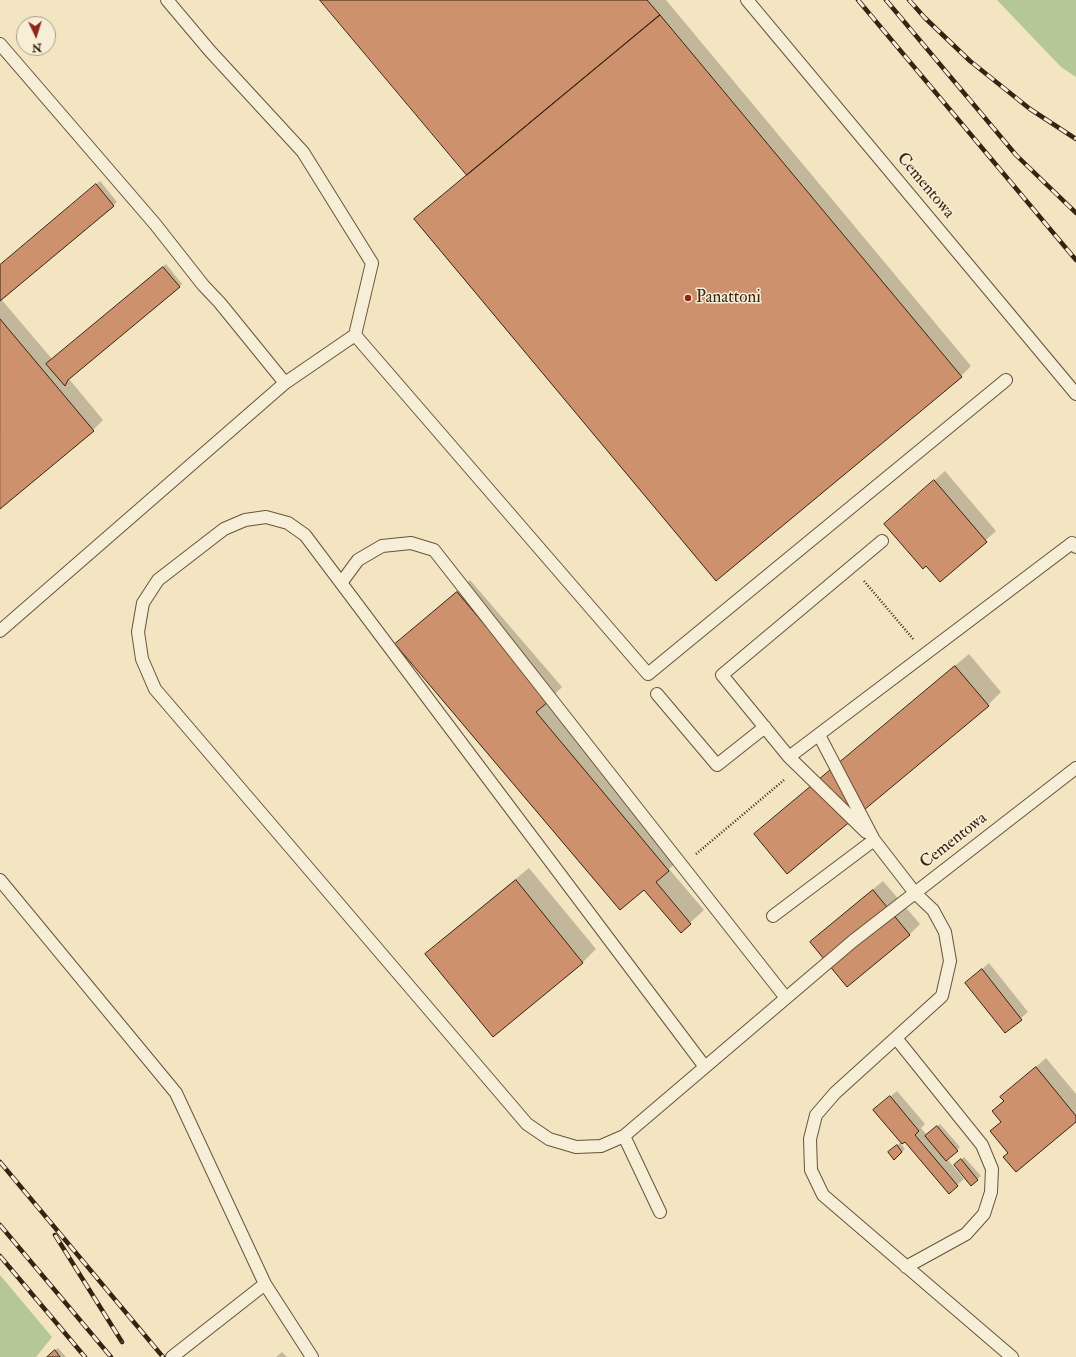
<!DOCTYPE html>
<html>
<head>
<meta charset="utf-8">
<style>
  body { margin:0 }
  #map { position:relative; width:1076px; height:1357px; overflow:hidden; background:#f3e5c2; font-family:"IM FELL Double Pica",serif }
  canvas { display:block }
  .north { position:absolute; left:16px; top:16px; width:40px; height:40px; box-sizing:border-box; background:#f7eed7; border:1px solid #ab9c87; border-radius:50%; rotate:176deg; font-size:11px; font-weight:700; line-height:16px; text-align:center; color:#382210 }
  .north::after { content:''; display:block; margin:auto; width:14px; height:18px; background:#8f2418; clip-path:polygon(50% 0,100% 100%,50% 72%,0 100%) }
</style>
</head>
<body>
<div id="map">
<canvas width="1076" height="1357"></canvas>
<div class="north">N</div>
</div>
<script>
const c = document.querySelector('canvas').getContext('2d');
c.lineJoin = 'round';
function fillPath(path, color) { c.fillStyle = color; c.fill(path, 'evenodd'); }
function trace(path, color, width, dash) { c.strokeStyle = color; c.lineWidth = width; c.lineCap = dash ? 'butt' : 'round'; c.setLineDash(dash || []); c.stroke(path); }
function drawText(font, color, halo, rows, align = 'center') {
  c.font = font + ' "IM FELL Double Pica",serif'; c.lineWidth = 3; c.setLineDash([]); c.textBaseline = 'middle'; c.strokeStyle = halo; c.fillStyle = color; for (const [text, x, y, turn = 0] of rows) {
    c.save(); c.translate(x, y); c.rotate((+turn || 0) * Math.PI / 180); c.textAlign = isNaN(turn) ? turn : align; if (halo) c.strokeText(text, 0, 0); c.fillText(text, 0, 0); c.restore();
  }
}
fillPath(new Path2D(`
  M997 0H1076V77L1061 67Z
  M0 1275 52 1337 36 1357H0Z`), '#b5c697');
fillPath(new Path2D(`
  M321 0H666L971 366 961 376 415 220 425 209 467 175Z
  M100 181 117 202 1 299 52 359 166 264 182 284 69 379 103 420 93 430 0 508V265Z
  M945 471 996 531 940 581 926 565 885 524Z
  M470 580 562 687 549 700 682 857 669 869 704 910 681 931 644 889 396 644 410 631Z
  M969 654 1001 692 988 705 755 834 769 821Z
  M529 868 596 949 583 962 493 1035 427 954 440 941Z
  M883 881 920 924 910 934 847 986 811 942 821 932Z
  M989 963 1028 1012 1005 1032 966 983Z
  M1046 1058 1076 1094V1121L1009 1152 992 1131 1002 1121 993 1111 1004 1100 1001 1097Z
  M897 1091 925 1124 921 1128 927 1135 940 1124 960 1147 947 1159 964 1179 957 1185 905 1140 901 1144 905 1149 894 1158 892 1149 901 1142 881 1104Z
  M964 1157 981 1176 971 1184 958 1162Z
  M58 1348 66 1357H48Z
  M282 1352 287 1357H276Z`), '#0003');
const building = new Path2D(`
  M320 0H647L660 15 467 175Z
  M660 15 962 377 716 581 414 219Z
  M96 184 114 206 0 301V265Z
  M163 267 180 287 68 380 65 386 46 364Z
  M0 319 94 431 0 509Z
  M934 480 987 542 940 582 926 566 923 569 884 524Z
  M457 592 549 701 536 712 669 871 656 882 691 924 681 933 644 890 620 910 395 644Z
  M955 666 989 706 787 874 754 834Z
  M516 880 583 963 493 1037 425 954Z
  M873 890 910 935 847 987 810 942Z
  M982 969 1022 1020 1005 1033 965 983Z
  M1036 1067 1076 1116V1122L1016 1172 1003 1157 1008 1153 990 1131 1001 1122 992 1111 1004 1101 1000 1097Z
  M890 1096 919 1131 915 1135 958 1186 949 1194 905 1142 902 1144 873 1110Z
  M937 1126 958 1151 946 1161 925 1136Z
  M897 1145 902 1152 894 1160 888 1152Z
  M961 1159 978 1180 971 1186 954 1165Z
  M55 1350 60 1357H47Z`);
fillPath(building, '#ce916d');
trace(building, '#382210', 1);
const service = new Path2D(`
  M747 0 1076 394
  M0 44 155 224 203 285 220 303 285 383
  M355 335 648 674 1006 380
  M882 541 722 675 789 757 1072 543 1076 547
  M341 583 358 560 382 546 411 543 434 550 786 998
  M0 631 285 383 355 335 372 263 303 152 210 51 167 0
  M657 694 717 765 765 727
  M819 735 874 840
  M789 757 866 832
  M0 880 176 1093 265 1284 172 1357
  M773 916 874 840 915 893 933 910 945 932 950 961 942 996 835 1093 816 1115 810 1139 811 1170 823 1195 1012 1357
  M896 1038 982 1145 992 1169 991 1192 984 1214 966 1234 906 1267
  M705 1067 305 535 288 523 266 517 245 520 224 529 158 580 143 603 138 632 142 659 155 689 527 1124 549 1139 576 1147 601 1146 624 1136 853 941 1076 768
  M624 1136 660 1212
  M265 1284 312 1357`);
trace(service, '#67533c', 14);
trace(new Path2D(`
  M864 581 914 640
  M696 854 784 780`), '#382210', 2.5, [1, 2]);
trace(service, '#f7eed7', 12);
const rail = new Path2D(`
  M858 0 1076 260
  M886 0 1016 155 1076 213
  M909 0 925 18 970 61 1030 109 1076 139
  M0 1162 163 1357
  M0 1225 111 1357
  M55 1235 122 1342
  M0 1256 85 1357`);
trace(rail, '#382210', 4.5);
trace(rail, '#f7eed7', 3, [9]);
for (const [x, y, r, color] of [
  [688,298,4,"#8f2418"]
]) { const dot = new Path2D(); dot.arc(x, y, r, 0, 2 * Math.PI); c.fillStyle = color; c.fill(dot); trace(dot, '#f7eed7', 1.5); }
drawText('17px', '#382210', '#f7eed7', [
  ["Cementowa",925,186,50],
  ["Cementowa",954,841,-38]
]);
drawText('17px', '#382210', '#f7eed7', [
  ["Panattoni",696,298]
], 'left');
</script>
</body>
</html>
